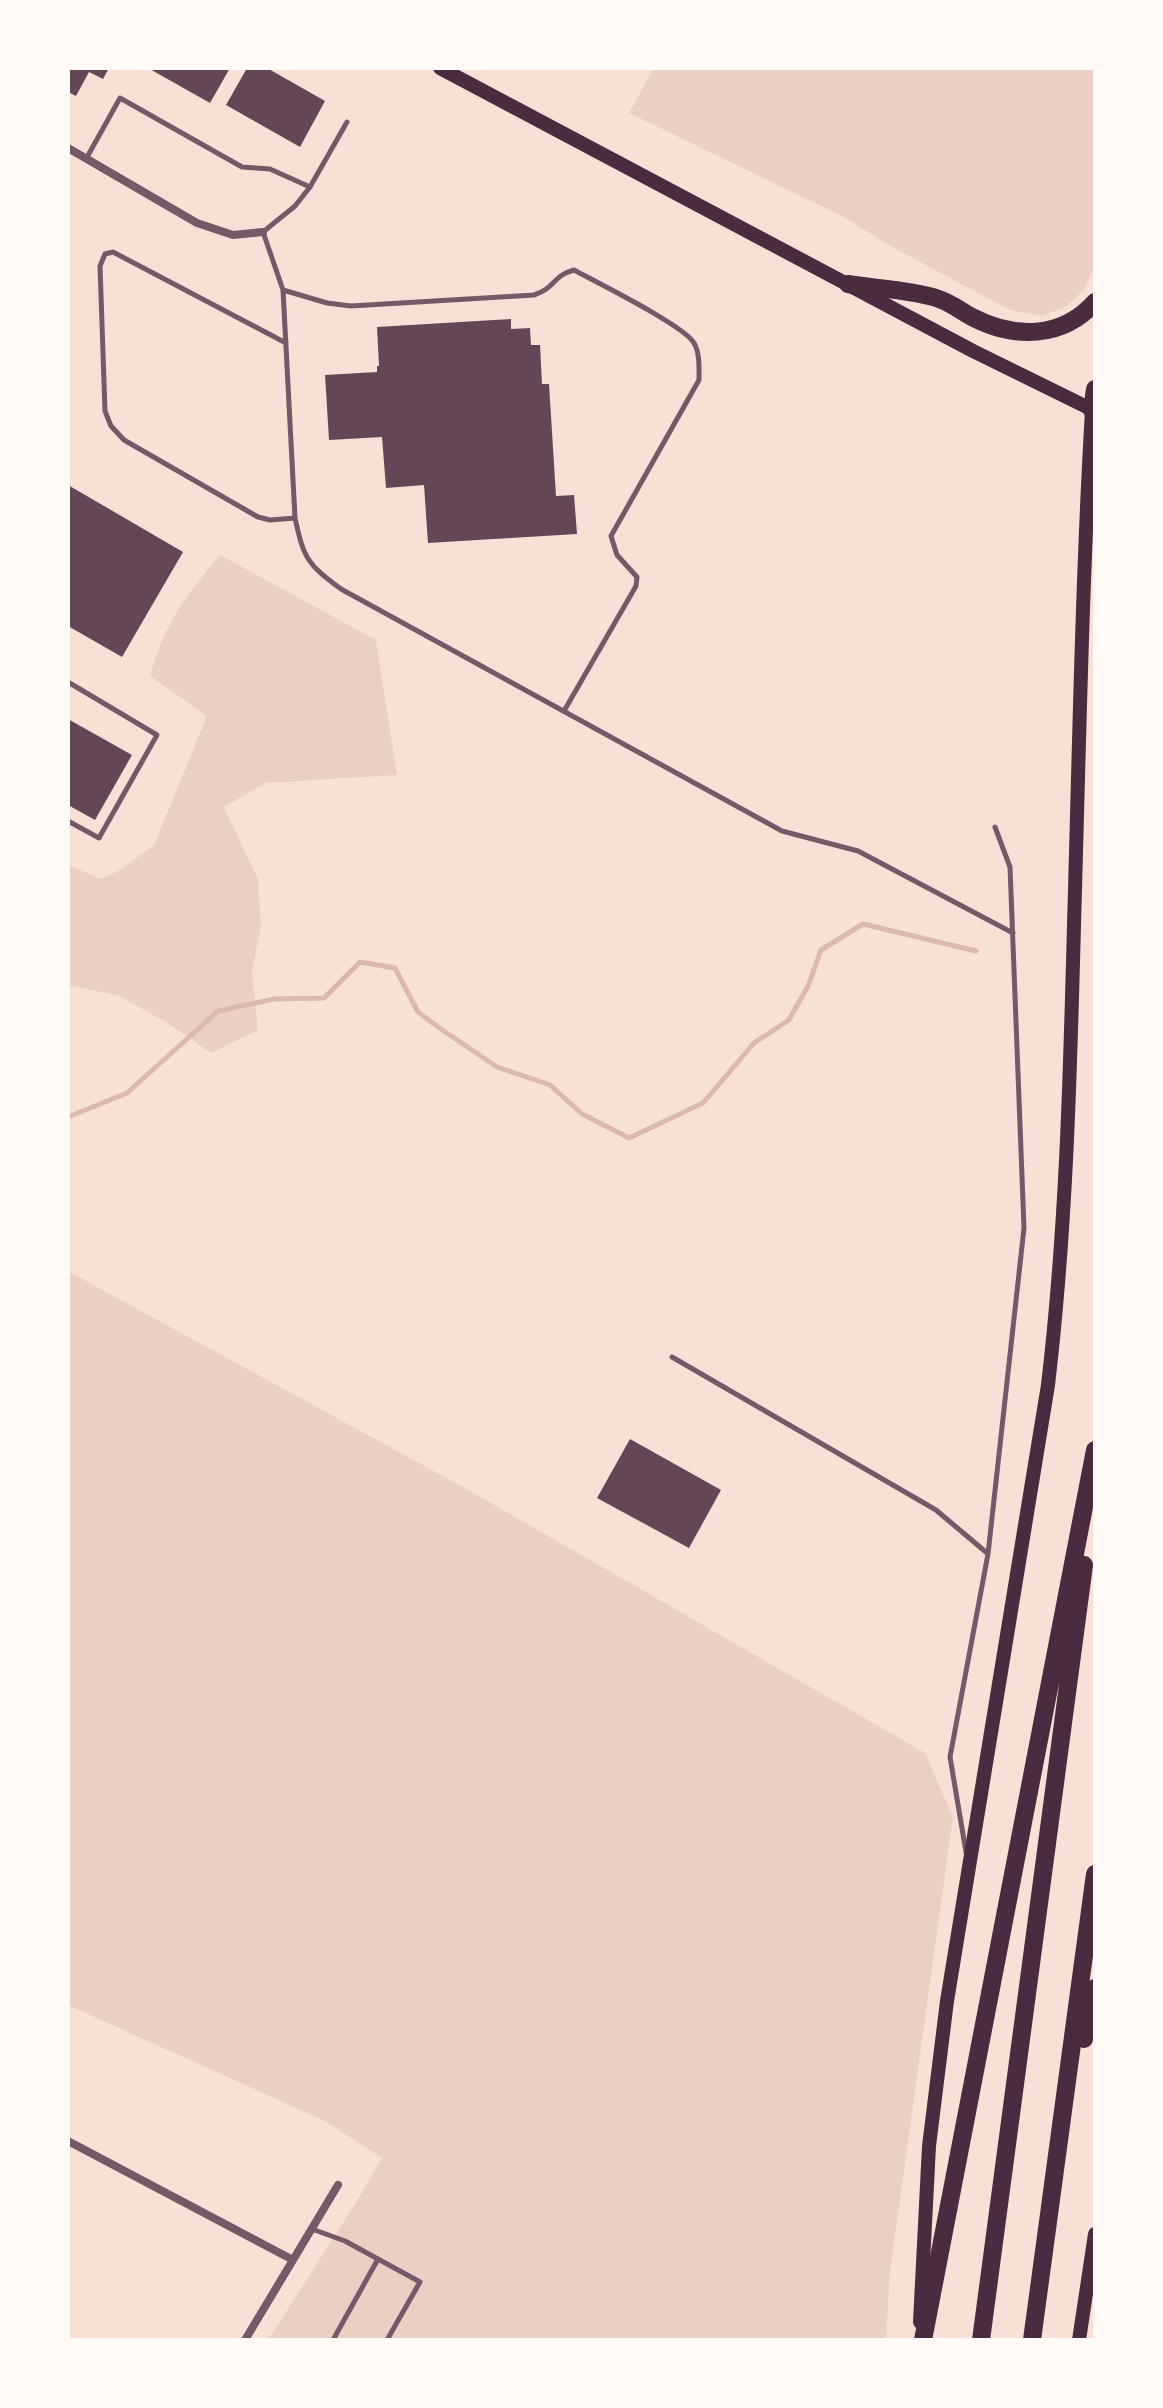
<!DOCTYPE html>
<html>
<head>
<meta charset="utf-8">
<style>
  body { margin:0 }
  #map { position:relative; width:1163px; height:2408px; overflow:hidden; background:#f7e1d7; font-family:"IBM Plex Serif",serif }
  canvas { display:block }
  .frame { position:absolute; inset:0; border:70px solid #fffaf5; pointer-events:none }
</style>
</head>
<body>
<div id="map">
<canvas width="1163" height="2408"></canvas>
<div class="frame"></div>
</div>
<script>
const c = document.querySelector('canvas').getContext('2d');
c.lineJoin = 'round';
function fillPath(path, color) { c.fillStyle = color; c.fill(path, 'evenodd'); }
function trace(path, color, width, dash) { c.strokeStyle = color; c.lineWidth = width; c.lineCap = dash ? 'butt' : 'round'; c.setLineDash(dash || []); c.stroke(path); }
fillPath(new Path2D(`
  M654 68H1095V265L1084 290 1066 307 1041 316 1010 310 894 248 842 216 629 113Z
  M220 555 376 640 397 775 266 783 224 807 258 879 261 926 252 972 258 1030 211 1053 166 1022 119 996 69 985 68 865 101 879 120 870 154 845 207 716 150 676C164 624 186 595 220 555Z
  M68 1271 472 1492 925 1753 953 1817 890 2272 886 2340H268L355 2204 382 2158 325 2121 68 2005Z`), '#ebcfc5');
trace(new Path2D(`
  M68 1117 127 1093 218 1011 274 999 324 998 360 962 395 968 418 1012 438 1027 497 1067 550 1085 582 1114 629 1138 703 1103 754 1043 789 1020 808 986 821 950 863 924 976 951`), '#dcb8b0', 5);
fillPath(new Path2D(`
  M68 68H109L103 79 89 72 76 96 68 92Z
  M148 68H230L210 103Z
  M247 68H267L325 101 300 147 226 105Z
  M511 319V329L530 328 531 345H540L542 384H549L556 496 574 495 577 534 428 543 424 485 386 488 382 437 329 440 325 375 377 372V366H379L377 327Z
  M68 485 183 552 122 657 68 626Z
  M68 719 132 755 95 820 68 805Z
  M630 1439 721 1490 689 1548 597 1498Z`), '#644757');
trace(new Path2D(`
  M347 122 310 187 295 206 263 232 283 290 295 518C304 559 307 564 341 589L782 831 858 851 1013 933
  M86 159 120 98 242 167 270 169 310 187
  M283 290 327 303 351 306 534 295C556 288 552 276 574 270 596 282 685 326 694 343 700 353 699 369 699 380L611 536 617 555 637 577 636 586 564 711
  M286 343 113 252 105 254 100 266 105 411 111 426 124 440 258 517 270 520 295 518
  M68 682 157 735 99 838 68 821
  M672 1357 936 1510 987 1553
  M966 1852 950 1757 988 1554 1024 1228 1010 867 995 827
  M312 2229 345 2241 420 2282 387 2340
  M333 2340 378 2259`), '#755966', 5);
trace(new Path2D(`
  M68 148 197 223 233 235 263 232
  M68 2141 293 2260
  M245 2340 338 2185`), '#755966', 8);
trace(new Path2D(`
  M440 68 973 351 1095 411
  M920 2322 929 2146 947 2001 1048 1385C1066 1232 1070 1079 1074 925 1079 753 1082 581 1092 410
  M1079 2340 1095 2234`), '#4a2c40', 14);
trace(new Path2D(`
  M848 284C872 288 919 291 939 299 951 303 961 311 972 317 1014 339 1062 339 1095 302
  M1092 410 1095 389
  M1084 2039 1095 1988
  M923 2340 1095 1450
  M981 2340 1084 1565
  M1032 2340 1095 1874`), '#4a2c40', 18);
</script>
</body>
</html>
